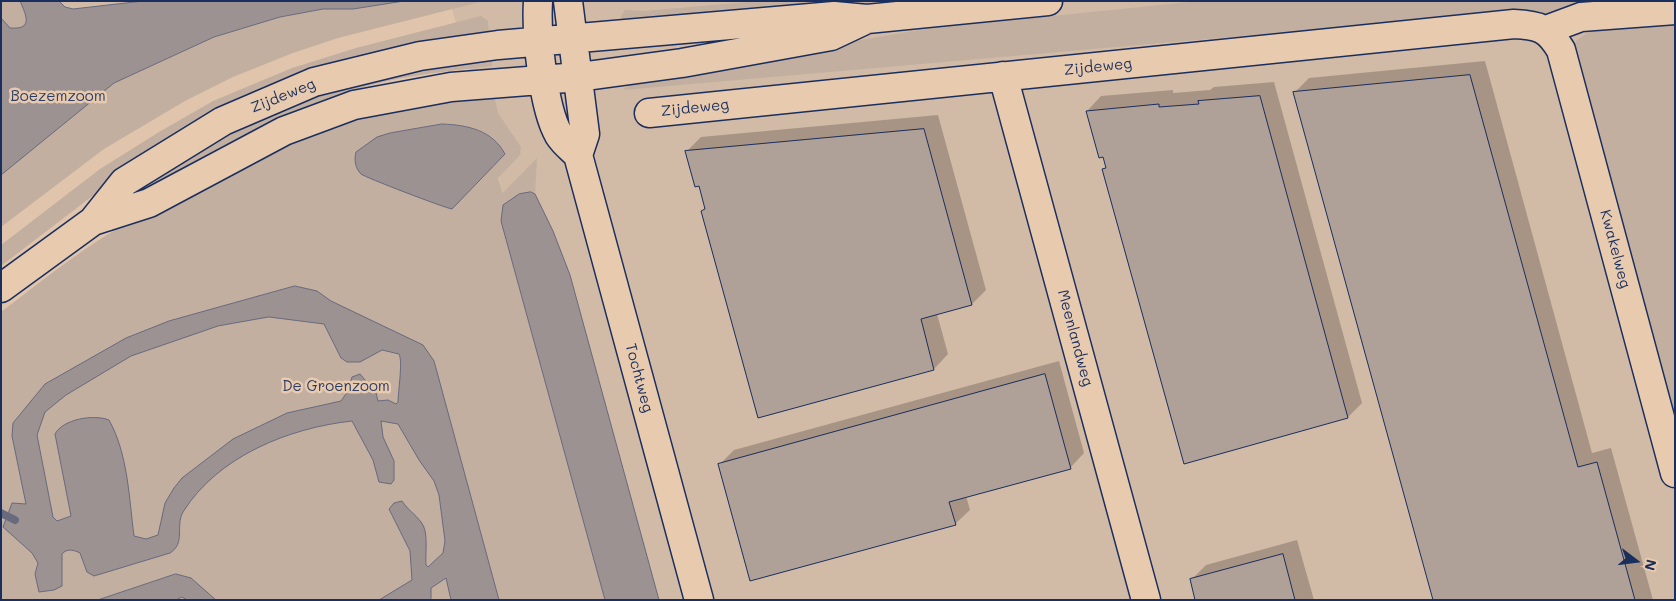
<!DOCTYPE html>
<html>
<head>
<meta charset="utf-8">
<style>
  body { margin:0 }
  #map { position:relative; width:1676px; height:601px; overflow:hidden; background:#e0c5ac; font-family:Mali,sans-serif }
  canvas { display:block }
  .frame { position:absolute; inset:0; border:2px solid #1b2f5e; pointer-events:none }
  .north { position:absolute; left:1611px; top:536px; width:50px; height:50px; -webkit-text-stroke:4px #e8cbaf; paint-order:stroke; rotate:105deg; font-size:14px; font-weight:700; line-height:20px; text-align:center; color:#1b2f5e }
  .north::after { content:''; display:block; margin:auto; width:18px; height:22px; background:#1b2f5e; clip-path:polygon(50% 0,100% 100%,50% 72%,0 100%) }
</style>
</head>
<body>
<div id="map">
<canvas width="1676" height="601"></canvas>
<div class="frame"></div>
<div class="north">N</div>
</div>
<script>
const c = document.querySelector('canvas').getContext('2d');
c.lineJoin = 'round';
function fillPath(path, color) { c.fillStyle = color; c.fill(path, 'evenodd'); }
function trace(path, color, width, dash) { c.strokeStyle = color; c.lineWidth = width; c.lineCap = dash ? 'butt' : 'round'; c.setLineDash(dash || []); c.stroke(path); }
function drawText(font, color, halo, rows, align = 'center') {
  c.font = font + ' Mali,sans-serif'; c.lineWidth = 5; c.setLineDash([]); c.textBaseline = 'middle'; c.strokeStyle = halo; c.fillStyle = color; for (const [text, x, y, turn = 0] of rows) {
    c.save(); c.translate(x, y); c.rotate((+turn || 0) * Math.PI / 180); c.textAlign = isNaN(turn) ? turn : align; if (halo) c.strokeText(text, 0, 0); c.fillText(text, 0, 0); c.restore();
  }
}
fillPath(new Path2D(`
  M52 1H236L56 19Z
  M450 1H1675V600H626L489 146Z`), '#d1baa6');
fillPath(new Path2D(`
  M1 1H52L125 78 214 37 280 17 323 9H353L404 1H484L338 38 293 53 233 77 185 101 104 149 1 227Z
  M759 1H888L640 26 622 25 621 16 625 10 644 11Z
  M1199 1H1658L1556 24 1517 12 623 90 630 84 683 70 926 29Z
  M481 16 488 21 489 35 390 52 133 165 1 266V245L100 169 159 132 213 101 292 68 356 48Z
  M1675 23V428L1574 55 1576 41 1591 30Z
  M491 55 492 66C443 72 392 76 346 93 272 120 202 163 132 200L126 191 177 157 328 86Z
  M494 96 498 113 521 147 520 155 498 178 503 193 537 158 535 194 531 192 626 600H1V312C38 284 75 254 115 230 229 160 359 101 494 96ZM442 124 474 128 494 138 390 133Z`), '#c2afa0');
const water = new Path2D(`
  M20 1H59L65 7 73 9 143 1H404L353 9H323L280 17 214 37 114 83 1 175V18L10 28C34 30 26 15 20 1Z
  M442 124C468 125 492 130 505 154L452 209C445 208 364 177 361 174 355 168 354 159 356 152L377 137 390 133Z
  M531 192 535 194 553 231 570 275 659 600H605L501 221 503 205 519 194Z
  M295 286 317 291 331 301 423 345 434 361 499 600H451L446 578 431 588V600H379L412 580 410 551 389 509 394 503 402 501C408 510 415 514 421 522 429 531 425 553 426 565L428 567 443 553 445 541 439 495 434 481 419 460 398 424 381 421 383 437 394 461V480L391 484 379 482 373 460 352 421C289 428 218 456 183 512 175 526 186 543 170 553L94 576 87 572 80 553C74 550 67 548 62 554V586L54 590 39 592 35 574 38 563 32 553 3 527 12 503 26 504 12 436 13 423 45 384 126 338 169 321ZM269 317 324 324 341 358 347 362H360L382 350 399 354C403 361 398 393 398 402L396 404 388 400 378 401 376 393 360 374 352 377 348 391 341 401 287 413 233 439 182 478 174 488 165 503 158 535 146 539 134 536C129 498 128 454 109 420 94 414 63 419 55 434L71 516 57 521 53 517 37 435 45 412 66 395 131 356 218 326Z
  M176 574 191 578 216 600H187L182 597 176 600H98Z`);
fillPath(water, '#9c9292');
trace(water, '#686a7d', 1);
fillPath(new Path2D(`
  M1485 61 1592 453 1611 448 1653 600H1434L1295 92 1309 78Z
  M1274 82 1362 403 1348 417 1103 170 1107 166 1087 111 1101 96 1173 90V93L1210 90 1214 87Z
  M938 115 986 290 972 304 937 314 948 354 934 369 703 211 706 208 700 185 686 152 701 137Z
  M1059 361 1084 453 1070 468 966 496 970 510 955 524 720 464 734 450Z
  M1297 540 1314 600H1197L1191 580 1206 565Z`), '#0003');
trace(new Path2D(`
  M1 513 15 520`), '#686a7d', 8);
const building = new Path2D(`
  M1470 75 1578 467 1597 462 1635 600H1433L1293 92Z
  M1260 96 1348 418 1184 464 1102 169 1106 168 1103 157 1099 158 1086 111 1159 104V107L1199 104 1198 101Z
  M924 129 972 305 921 319 934 370 758 418 701 211 705 209 699 186 695 187 685 151Z
  M1045 374 1071 469 949 502 956 525 750 581 718 464Z
  M1283 554 1295 600H1195L1190 579Z`);
fillPath(building, '#afa098');
trace(building, '#1b2f5e', 1);
const minor = new Path2D(`
  M538 1C536 34 543 108 559 135 564 143 572 149 578 155L699 600
  M568 1 585 134 578 155
  M1546 30 1581 17 1675 10
  M1003 76 1146 600
  M649 113 1514 24C1539 25 1548 28 1561 50L1675 473
  M93 221 149 203 284 131 354 105 451 87 579 77 682 63 831 36 867 19
  M1 288 93 221 124 182 223 121 314 82 420 56 498 45 834 16 867 19 1048 1`);
trace(minor, '#1b2f5e', 31);
trace(minor, '#e8cbaf', 28);
drawText('15px', '#1b2f5e', '#e8cbaf', [
  ["Zijdeweg",1098,67,-6],
  ["Zijdeweg",283,96,-22],
  ["Zijdeweg",695,108,-6],
  ["Kwakelweg",1615,249,75],
  ["Meenlandweg",1075,338,75],
  ["Tochtweg",639,378,75]
]);
drawText('15px', '#2c3c65', '#e8cbaf', [
  ["Boezemzoom",58,96],
  ["De Groenzoom",336,386]
]);
</script>
</body>
</html>
